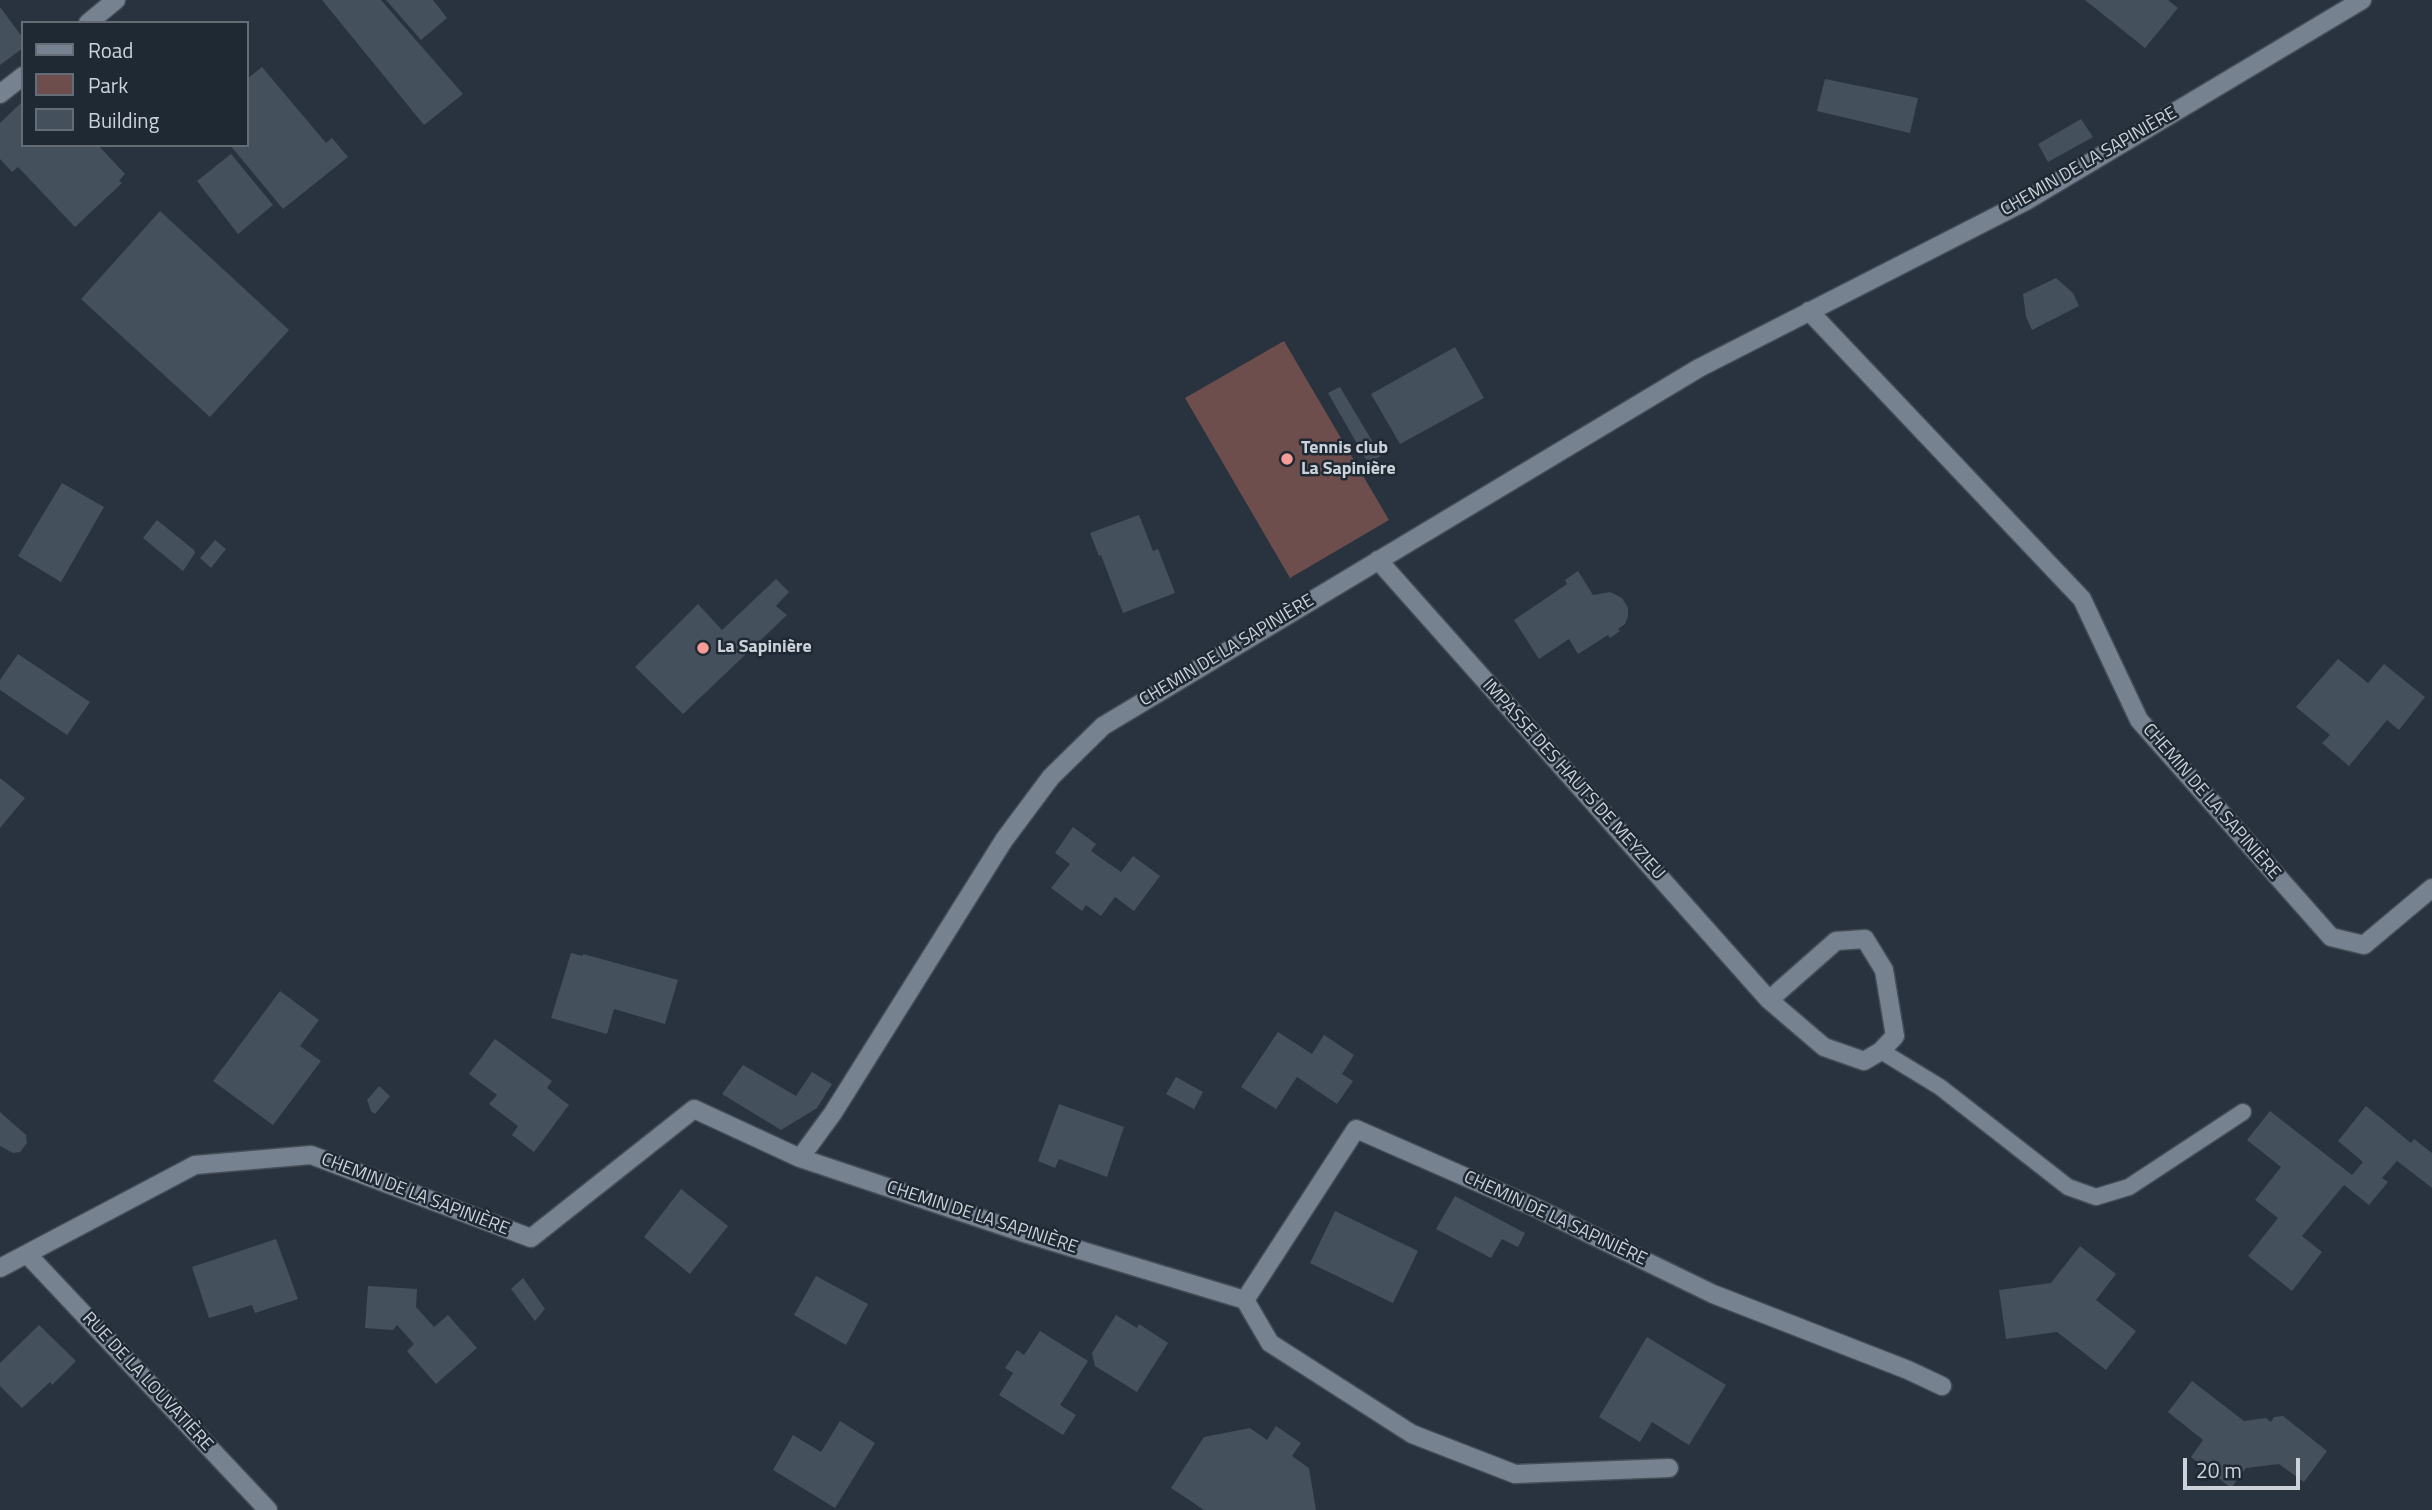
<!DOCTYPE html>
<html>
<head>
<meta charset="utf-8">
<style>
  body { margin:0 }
  #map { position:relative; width:2432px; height:1510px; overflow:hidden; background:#29333f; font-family:"Titillium Web",sans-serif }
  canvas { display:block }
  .legend { position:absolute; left:21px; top:21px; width:228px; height:126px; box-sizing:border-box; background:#1f2934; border:2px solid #646d76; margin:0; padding:9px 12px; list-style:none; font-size:21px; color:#ccd2da }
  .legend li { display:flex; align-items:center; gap:14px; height:35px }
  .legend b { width:35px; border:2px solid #646d76 }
  .scale { position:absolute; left:2183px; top:1458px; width:117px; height:32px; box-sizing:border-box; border:4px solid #ccd2da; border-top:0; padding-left:9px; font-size:21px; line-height:24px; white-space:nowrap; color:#ccd2da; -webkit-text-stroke:5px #1f2934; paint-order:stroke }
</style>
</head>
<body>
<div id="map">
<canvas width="2432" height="1510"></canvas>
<ul class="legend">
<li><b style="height:9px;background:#768290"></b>Road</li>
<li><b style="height:19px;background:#6e4e4c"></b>Park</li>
<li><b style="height:19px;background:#45505d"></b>Building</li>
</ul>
<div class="scale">20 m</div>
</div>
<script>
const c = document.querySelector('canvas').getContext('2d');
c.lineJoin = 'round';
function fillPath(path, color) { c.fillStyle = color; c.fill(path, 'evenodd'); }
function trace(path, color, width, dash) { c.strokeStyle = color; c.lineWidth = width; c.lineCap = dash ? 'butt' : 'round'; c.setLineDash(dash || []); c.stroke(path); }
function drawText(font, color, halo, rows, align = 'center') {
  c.font = font + ' "Titillium Web",sans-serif'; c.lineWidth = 5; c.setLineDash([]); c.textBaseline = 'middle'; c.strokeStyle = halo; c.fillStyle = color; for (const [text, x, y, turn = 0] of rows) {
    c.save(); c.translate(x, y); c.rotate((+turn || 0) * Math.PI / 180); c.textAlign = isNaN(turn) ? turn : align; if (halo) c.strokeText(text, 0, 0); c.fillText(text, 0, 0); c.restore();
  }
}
fillPath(new Path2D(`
  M1284 341 1389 520 1290 578 1185 398Z`), '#6e4e4c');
fillPath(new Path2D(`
  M322 0H381L463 94 424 125Z
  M386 0H433L447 18 421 40Z
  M2085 0H2168L2178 8 2145 48Z
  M0 7 23 38V48L0 65Z
  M262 67 326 143 332 138 348 157 283 209 230 145H247V79Z
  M1825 79 1918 98 1910 133 1817 111Z
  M23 101V145H98L125 174 119 181 122 183 75 227 18 167 12 172 0 159V123Z
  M2081 119 2093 137 2048 162 2038 144Z
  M231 154 273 205 238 234 197 181Z
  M160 211 289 330 210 417 81 299Z
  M2056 278 2073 293 2079 306 2032 330 2026 317 2023 294Z
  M1455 347 1484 398 1400 444 1371 394Z
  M1340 387 1381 456 1368 463 1328 393Z
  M62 483 104 507 61 582 18 556Z
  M1139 515 1153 551 1158 549 1175 593 1123 613 1101 555 1099 556 1090 533Z
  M157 520 194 550 195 553 183 571 143 538Z
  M215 540 226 549 211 568 200 558Z
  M1578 571 1593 595 1610 592 1622 598 1628 608V616L1625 624 1618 629 1620 631 1610 638 1608 635 1578 654 1569 639 1539 659 1514 620 1567 584 1565 580Z
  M776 579 789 592 776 606 787 615 683 714 635 667 698 604 722 630Z
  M18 654 90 702 67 735 0 690V680Z
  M2338 659 2368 683 2384 664 2425 697 2399 730 2387 720 2349 766 2322 743 2330 735 2296 707Z
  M0 778 25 798 0 828Z
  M1073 827 1096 844 1091 851 1121 872 1133 856 1160 876 1134 911 1115 897 1101 916 1086 905 1082 911 1051 888 1070 864 1055 853Z
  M571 953 583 956V954L678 980 665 1024 614 1009 607 1034 551 1018Z
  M280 991 319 1020 300 1046 321 1061 273 1125 213 1081Z
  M1278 1032 1312 1054 1324 1035 1354 1055 1342 1074 1353 1081 1337 1104 1297 1077 1276 1109 1241 1087Z
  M495 1039 552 1081 547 1088 569 1105 534 1152 512 1135 518 1126 489 1104 497 1095 469 1074Z
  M743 1065 796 1096 812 1072 832 1084 817 1108 781 1130 722 1094Z
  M1176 1077 1203 1092 1194 1109 1166 1094Z
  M379 1086 390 1096 375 1114 371 1111 367 1100Z
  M1059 1104 1124 1127 1107 1177 1059 1159 1055 1168 1038 1161Z
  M2366 1106 2411 1143 2414 1139 2432 1153V1188L2397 1161 2382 1178 2388 1182 2369 1205 2344 1185 2302 1236 2322 1252 2292 1291 2248 1256 2278 1218 2255 1200 2281 1167 2247 1140 2270 1111 2352 1175 2363 1162 2338 1141Z
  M0 1112 26 1135 27 1143 20 1152 13 1153 0 1146Z
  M681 1189 728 1226 690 1274 644 1237Z
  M1455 1196 1525 1233 1518 1247 1502 1239 1491 1258 1436 1229Z
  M1335 1211 1418 1251 1393 1303 1310 1263Z
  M276 1239 298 1299 255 1313 252 1305 209 1318 192 1267Z
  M2080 1246 2116 1274 2096 1300 2136 1331 2106 1370 2057 1332 2006 1339 1999 1290 2051 1283Z
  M816 1276 868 1304 846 1345 794 1315Z
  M523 1278 545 1309 535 1321 511 1289Z
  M368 1286 417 1289 416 1307 434 1327 448 1315 477 1348 436 1384 407 1351 414 1344 397 1325 393 1330 365 1328Z
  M1116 1315 1137 1328 1139 1324 1168 1343 1137 1392 1095 1366 1092 1353Z
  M39 1325 76 1361 52 1385 50 1382 22 1408 0 1386V1363Z
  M1040 1331 1088 1361 1060 1405 1076 1415 1063 1435 999 1395 1013 1373 1005 1368 1017 1350 1024 1355Z
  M1647 1337 1726 1385 1689 1445 1652 1422 1640 1442 1599 1417Z
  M2192 1381 2244 1421 2266 1418 2271 1422 2274 1417 2283 1416 2327 1451 2304 1482 2279 1464 2246 1468 2231 1488 2191 1457 2203 1440 2168 1412Z
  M840 1421 875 1443 835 1508 773 1470 793 1435 821 1452Z
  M1276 1426 1301 1443 1292 1456 1309 1468 1316 1510H1204L1171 1488 1204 1437 1250 1428 1267 1440Z`), '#45505d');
const service = new Path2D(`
  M1881 1051 1940 1087 2068 1187 2096 1197 2129 1187 2243 1112`);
const minor = new Path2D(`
  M88 23 116 0
  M0 94 23 76
  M1809 311 2082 599 2139 720 2331 937 2364 945 2432 888
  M1378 560 1769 1000 1824 1047 1864 1061 1881 1051 1895 1036 1884 970 1865 939 1836 941 1769 1000
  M800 1158 833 1113 1004 840 1051 777 1103 726 1699 368 2026 201 2362 0
  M27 1254 268 1510
  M0 1268 195 1165 311 1155 531 1238 694 1109 800 1158 1027 1234 1245 1300 1270 1343 1412 1434 1515 1474 1669 1468
  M1245 1300 1356 1129 1534 1207 1713 1294 1908 1370 1942 1386`);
trace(service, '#454e58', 19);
trace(minor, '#454e58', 21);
trace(service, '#768290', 16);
trace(minor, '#768290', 18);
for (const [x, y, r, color] of [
  [1287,459,7,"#f59c96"],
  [703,648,7,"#f59c96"]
]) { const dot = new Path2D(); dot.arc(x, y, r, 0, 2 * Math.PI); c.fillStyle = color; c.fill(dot); trace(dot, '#1f2934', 2.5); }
drawText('18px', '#ccd2da', '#1f2934', [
  ["CHEMIN DE LA SAPINIÈRE",2089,162,-30],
  ["CHEMIN DE LA SAPINIÈRE",1227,651,-31],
  ["IMPASSE DES HAUTS DE MEYZIEU",1573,780,48],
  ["CHEMIN DE LA SAPINIÈRE",2211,802,49],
  ["CHEMIN DE LA SAPINIÈRE",415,1195,21],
  ["CHEMIN DE LA SAPINIÈRE",982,1218,18],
  ["CHEMIN DE LA SAPINIÈRE",1555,1219,25],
  ["RUE DE LA LOUVATIÈRE",147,1382,47]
]);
drawText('bold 18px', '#ccd2da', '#1f2934', [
  ["Tennis club",1301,449],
  ["La Sapinière",1301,470],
  ["La Sapinière",717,648]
], 'left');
</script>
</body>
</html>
